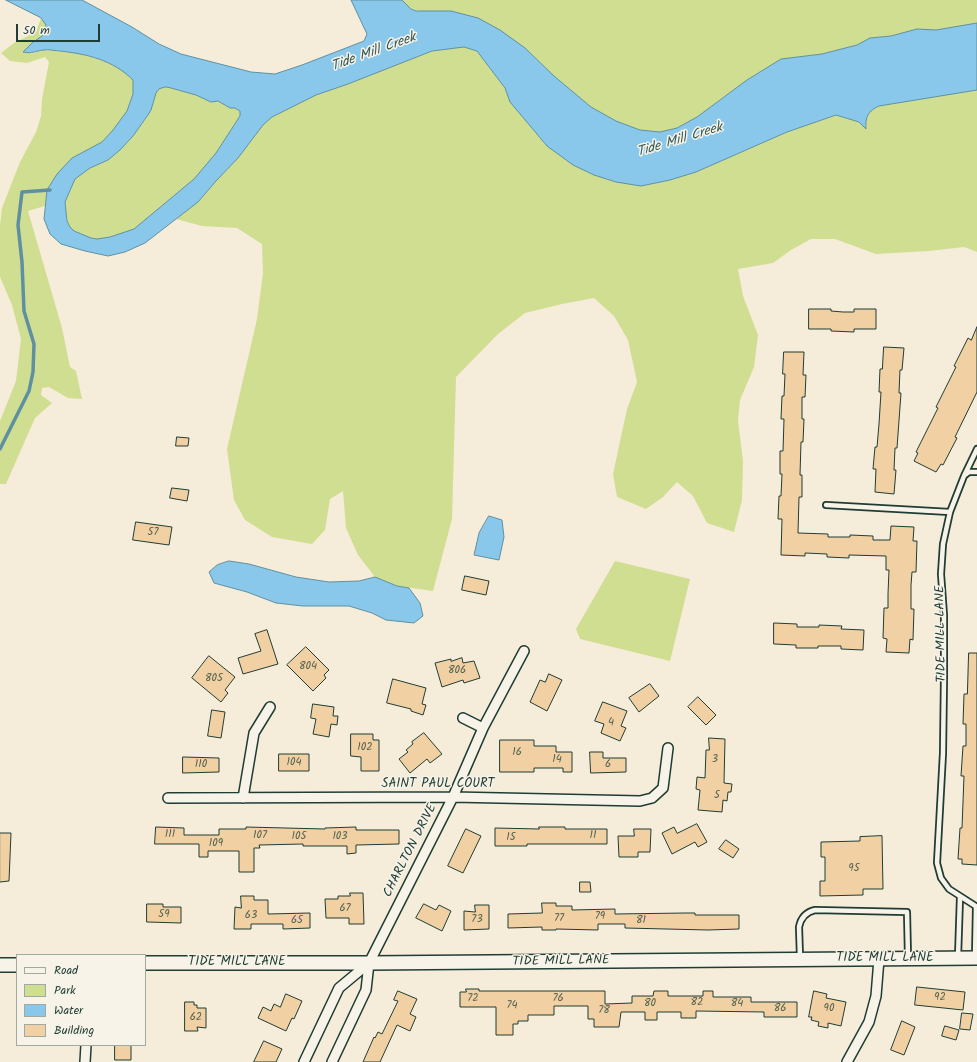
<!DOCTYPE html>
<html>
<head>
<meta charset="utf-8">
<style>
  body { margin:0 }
  #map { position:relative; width:977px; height:1062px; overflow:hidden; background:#f6ecda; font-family:Kalam,sans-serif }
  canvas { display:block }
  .legend { position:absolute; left:16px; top:954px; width:130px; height:92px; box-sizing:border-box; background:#f7f3e8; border:1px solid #a1aaa0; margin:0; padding:5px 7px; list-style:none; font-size:12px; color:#1f3d34 }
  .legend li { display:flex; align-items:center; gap:8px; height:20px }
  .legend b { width:20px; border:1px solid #a1aaa0 }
  .scale { position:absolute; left:16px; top:24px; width:84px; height:18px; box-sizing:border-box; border:2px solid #1f3d34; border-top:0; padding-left:5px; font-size:12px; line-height:14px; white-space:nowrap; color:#1f3d34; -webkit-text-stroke:3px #f7f3e8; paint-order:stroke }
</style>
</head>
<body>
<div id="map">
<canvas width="977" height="1062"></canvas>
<ul class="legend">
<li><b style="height:5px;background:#f7f3e8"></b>Road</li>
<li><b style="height:11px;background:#d0de92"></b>Park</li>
<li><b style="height:11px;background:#89c8ea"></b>Water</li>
<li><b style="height:11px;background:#f1d1a3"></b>Building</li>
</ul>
<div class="scale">50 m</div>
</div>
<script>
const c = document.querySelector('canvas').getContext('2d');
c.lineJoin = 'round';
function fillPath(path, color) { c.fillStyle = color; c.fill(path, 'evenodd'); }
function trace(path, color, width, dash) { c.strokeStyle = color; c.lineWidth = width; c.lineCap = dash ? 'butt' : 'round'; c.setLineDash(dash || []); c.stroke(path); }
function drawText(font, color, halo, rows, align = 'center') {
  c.font = font + ' Kalam,sans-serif'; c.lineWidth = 3; c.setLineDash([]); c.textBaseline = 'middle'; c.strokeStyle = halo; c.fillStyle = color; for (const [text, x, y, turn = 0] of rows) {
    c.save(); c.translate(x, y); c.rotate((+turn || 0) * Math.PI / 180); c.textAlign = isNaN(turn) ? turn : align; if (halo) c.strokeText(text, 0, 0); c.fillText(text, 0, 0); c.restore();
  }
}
fillPath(new Path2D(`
  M402 0H977V23L936 31 917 29 891 36 871 38 857 45 822 54 781 59 747 80 697 117 677 128 660 132 640 130 616 121 591 107 554 76 525 48 425 11C413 11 411 9 402 0Z
  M41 18 46 25 42 36 32 43 31 54 44 50 77 53 108 62 123 70 133 80V94L127 111 113 130 102 142 72 158 47 190 45 206 28 211 62 328 70 367 76 371 82 399 68 398 49 387 42 388 41 395 52 403 35 418 6 484H0V421L16 381 21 339 12 305 0 277V226L2 208 20 162 36 132 41 116 42 99 49 62 45 57 27 63 10 61 1 53 14 43 36 32Z
  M464 47 477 51 505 88 510 102 547 146 641 186 670 180 696 172 787 132 836 115 859 122 866 128C866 116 867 111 879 106L977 90V252L964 247 929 251 876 254 835 239H811L791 250 773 263 738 269 743 296 758 335 754 367 740 400 738 421 743 461 742 500 734 532 707 523 693 496 677 482 663 497 646 509 617 497 613 474 627 409 637 382 628 340 614 316 594 298 562 304 525 313 498 334 456 377 452 519 433 591 397 586 375 577 358 555 346 528 343 491 330 499 325 530 312 544 272 537 245 520 234 500 227 449 257 319 263 273 262 244 237 228 202 226 176 219 198 202 216 181 238 158 263 125 272 117 316 95 348 84 432 51Z
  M166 87 171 88 196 95 211 102 218 101 230 108H235L240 111V116L216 153 194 179 134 229 110 237 97 239 91 238 74 231 70 227 67 221 65 202 75 179 90 168 108 160 120 150 133 136 148 116 151 110 156 93 159 89Z
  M615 561 690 579 670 661 580 639 576 629Z`), '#d0de92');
const water = new Path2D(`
  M6 0H82L132 27 159 44 181 54 251 72 275 74 302 65 364 41 367 34 351 0H402L411 9 416 11H451L478 18 500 30 525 48 554 76 591 107 616 121 640 130 660 132 677 128 697 117 747 80 781 59 822 54 857 45 870 38 891 36 917 29 936 30 977 23V90L879 106C868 111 865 117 866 129L859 122 836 115 787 132 696 172 670 180 641 186 616 182 594 175 573 165 547 146 510 102 505 88 477 51 464 47 432 51 348 84 316 95 272 117 263 125 238 158 216 181 198 202 145 243 125 252 108 256 85 251 61 244 50 234 44 219 47 190 57 174 72 158 102 142 113 130 127 111 133 94V80C113 60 87 54 60 51 55 51 49 49 44 50 34 51 34 54 23 52L32 43 42 36 46 25 41 18ZM166 87 171 88 196 95 211 102 218 101 230 108H235L240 111V116L216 153 194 179 134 229 110 237 97 239 91 238 74 231 70 227 67 221 65 202 75 179 90 168 108 160 120 150 133 136 148 115 151 110 156 93 159 89Z
  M489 516 502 520 504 537 499 560 474 555 479 533Z
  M229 561 249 564 296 577 329 582 359 581 375 577 397 586 409 588 420 603 423 616 414 623 386 620 372 613 349 606H303L276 603 247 592 214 583 209 572 217 565Z`);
fillPath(water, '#89c8ea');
trace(water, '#5f90a1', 1);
trace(new Path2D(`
  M0 449 29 391 33 372 34 344 24 311 22 262 18 225 22 192 50 190`), '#5f90a1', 3.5);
const building = new Path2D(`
  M809 309H831V311L843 312H854V309H876V329H854V332L831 331V329H809Z
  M977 327V392L955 437 957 438 943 465 941 464 936 472 914 461 918 453 916 452 938 408 936 407 956 367 954 366 968 338 971 340Z
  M884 347 904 348 902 370H900L899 393H901L897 448H895L894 470H896L894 494 875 492 876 469H873L875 447H877L879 424 881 392H879L880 369H882Z
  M784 352H804L803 375H806L805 397H802V419H804L803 442H801L800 475H802V497H799L798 533 828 534V537H850V535L873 536V540H890L891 526 914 527 913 541H917L916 572H912L911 585V609H914L913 640 910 639 909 653 886 652 887 639 883 638 884 608H888V594L889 570H886V556L849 555V558L827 557V554L805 553V556L781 555 782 519H778L779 496H781L782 474H780V451H783L784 419H781L782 396H784L785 374H783Z
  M177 437 189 438 188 446H176Z
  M172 488 189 490 187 501 170 498Z
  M136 522 172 527 169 545 133 540Z
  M465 576 489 581 486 595 462 590Z
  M774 623 797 624V627H819V625L842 626 841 629 864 630 863 650 841 649V646H818V648H796V645L774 644Z
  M267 630 278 664 243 674 238 658 261 651 255 634Z
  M306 647 329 670 324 675 326 678 313 691 287 665Z
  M969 653H977V865L962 864V859H958L960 828H962L964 776H961L963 746H966V724H963L964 694H967Z
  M209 656 235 677 225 690 228 693 221 702 192 678Z
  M462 658 463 663 474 661 480 678 464 683 463 680 442 687 435 663 451 659V661Z
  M549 674 562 680 547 711 530 702 540 680 545 682Z
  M393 679 426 688 422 704 426 705 423 715 411 711V709L387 703Z
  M650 684 659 696 639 712 629 698Z
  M698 697 716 715 706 725 688 707Z
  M603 702 627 711 621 726 626 728 620 741 601 733 604 724 595 721Z
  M313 704 334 707 333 716H338L337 725 331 724 329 737 313 734 316 719 311 718Z
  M212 710 225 712 221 738 208 736Z
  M424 733 442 754 430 763 427 759 410 773 399 759 408 752 406 750 413 744 412 742Z
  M351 734H373V740H379V771H361V757L351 756Z
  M709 738 725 739 724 783 732 784 731 792H728L727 801 723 800 722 812 698 810 700 790 696 789 697 777 705 778 706 750H709Z
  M500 740H534V746H556V752H572V772H563V768H534V772H500Z
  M590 752H603V758H626V772L591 773Z
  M279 754H309V771H279Z
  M183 757 219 758V772L183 773Z
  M697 824 707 842 698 847 695 842 672 854 662 833 674 827 677 833Z
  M156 827 184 828V835H219V829H246V827L325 829V828L356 827V830H399V844L356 845V853L347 854V846H303V844L259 845 260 848H254V872H239V851H208V857H199V844H155Z
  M539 827H565V829H607V844H527V846H495V828L539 829Z
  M466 829 481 836 463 873 448 866Z
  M634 829H651L650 852H638V857H619L618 836H634Z
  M0 833H11L9 881 0 882Z
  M882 836 883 889H863V895L820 896V881H825V857H821V842L860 841V837Z
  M726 840 739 849 733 858 719 849Z
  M580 882H590L591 892H580Z
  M350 893H363L364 924H349V918H326L325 899H338V896H350Z
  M241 896H254V900H268V914L310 913V928L283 929V924H251V929H234L235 907 241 908Z
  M542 903H556V906H572V910L615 909V914L685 913H695V915H739V929L708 930 625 928V924H598V930L556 929V930H542V927L508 928V914L542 913Z
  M147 904H163V907H181V923L147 922Z
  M424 904 436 910 439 905 451 911 442 931 416 918Z
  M475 905H489V929L464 930V911L475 912Z
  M917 987 965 992 963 1010 915 1005Z
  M466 989H479V991H605V1004L632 1003V996H653L654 991H668V996H703V991H713V997H751V1002H797V1017H764V1012L696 1011V1018H681V1012H657V1020H645V1012H621L619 1027H594V1019H588V1006H554V1015H528V1021H518V1024H513V1035H496V1007H460V992H466Z
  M398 991 417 999 410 1014 416 1017 410 1031 397 1025 380 1062H363L374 1037 375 1038 378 1032 382 1034 398 1001 394 1000Z
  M814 991 827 994 826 998 846 1002 841 1026 828 1023V1028L818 1026 819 1022 811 1020 812 1017H809Z
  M286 994 302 1001 294 1019 292 1018 286 1031 258 1018 263 1007 271 1011 274 1004 280 1007Z
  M185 1002H194V1005H197V1008H206V1028L197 1027 198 1031H185Z
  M962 1013 973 1014 970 1030 960 1029Z
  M902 1021 915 1027 904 1055 891 1050Z
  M945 1026 959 1030 956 1040 942 1036Z
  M264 1041 282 1049 276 1062H254Z
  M115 1045H131V1060H115Z`);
fillPath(building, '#f1d1a3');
trace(building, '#1f3d34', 1);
const lane = new Path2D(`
  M965 475 969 472H977
  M826 505 950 512 943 544 941 574 944 615V678L943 753 937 863 941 878 949 889 977 907
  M950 512 964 476 977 449
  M800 957 799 927C801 917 806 912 815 910L907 912 908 957
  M958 957 960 897
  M975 957 976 907`);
const street = new Path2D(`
  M463 718 483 728
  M168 798 453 797 640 801 652 798 663 788 668 748
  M243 798 254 733 270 707
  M85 1062 86 1045
  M304 1062 339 988 369 963
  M332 1062 366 990 369 963 453 797 483 728 524 651
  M847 1062 869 1022 876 996 879 959`);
const secondary = new Path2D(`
  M145 963H369L977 958
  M0 965H17`);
trace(lane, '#1f3d34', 8);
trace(street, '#1f3d34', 12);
trace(secondary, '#1f3d34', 16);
trace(lane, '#f7f3e8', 4.5);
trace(street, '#f7f3e8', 9);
trace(secondary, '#f7f3e8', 13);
drawText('11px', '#546250', null, [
  ["57",153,533],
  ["804",308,667],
  ["806",457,671],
  ["805",214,679],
  ["4",611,723],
  ["102",365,748],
  ["16",517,753],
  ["14",557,760],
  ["3",715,760],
  ["104",294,763],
  ["110",201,765],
  ["6",608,765],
  ["5",717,796],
  ["111",170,835],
  ["107",260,836],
  ["11",593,836],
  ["105",299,837],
  ["103",340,837],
  ["15",511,838],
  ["109",216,844],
  ["95",854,869],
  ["67",345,909],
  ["59",164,915],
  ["63",251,916],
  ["79",600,917],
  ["77",559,919],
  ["73",477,920],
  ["65",297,921],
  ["81",641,921],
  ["92",940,998],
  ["72",473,999],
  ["76",558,999],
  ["82",697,1003],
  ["80",650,1004],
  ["84",737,1004],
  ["74",512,1006],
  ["86",780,1009],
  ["90",829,1009],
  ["78",604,1011],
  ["62",196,1018]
]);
drawText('13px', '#1f3d34', '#f7f3e8', [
  ["TIDE MILL LANE",942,634,-91],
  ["SAINT PAUL COURT",438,785],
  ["CHARLTON DRIVE",411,851,-63],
  ["TIDE MILL LANE",885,959],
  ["TIDE MILL LANE",561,962,-1],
  ["TIDE MILL LANE",237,963]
]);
drawText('italic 14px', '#345958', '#f7f3e8', [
  ["Tide Mill Creek",374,53,-20],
  ["Tide Mill Creek",680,141,-17]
]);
</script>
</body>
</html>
